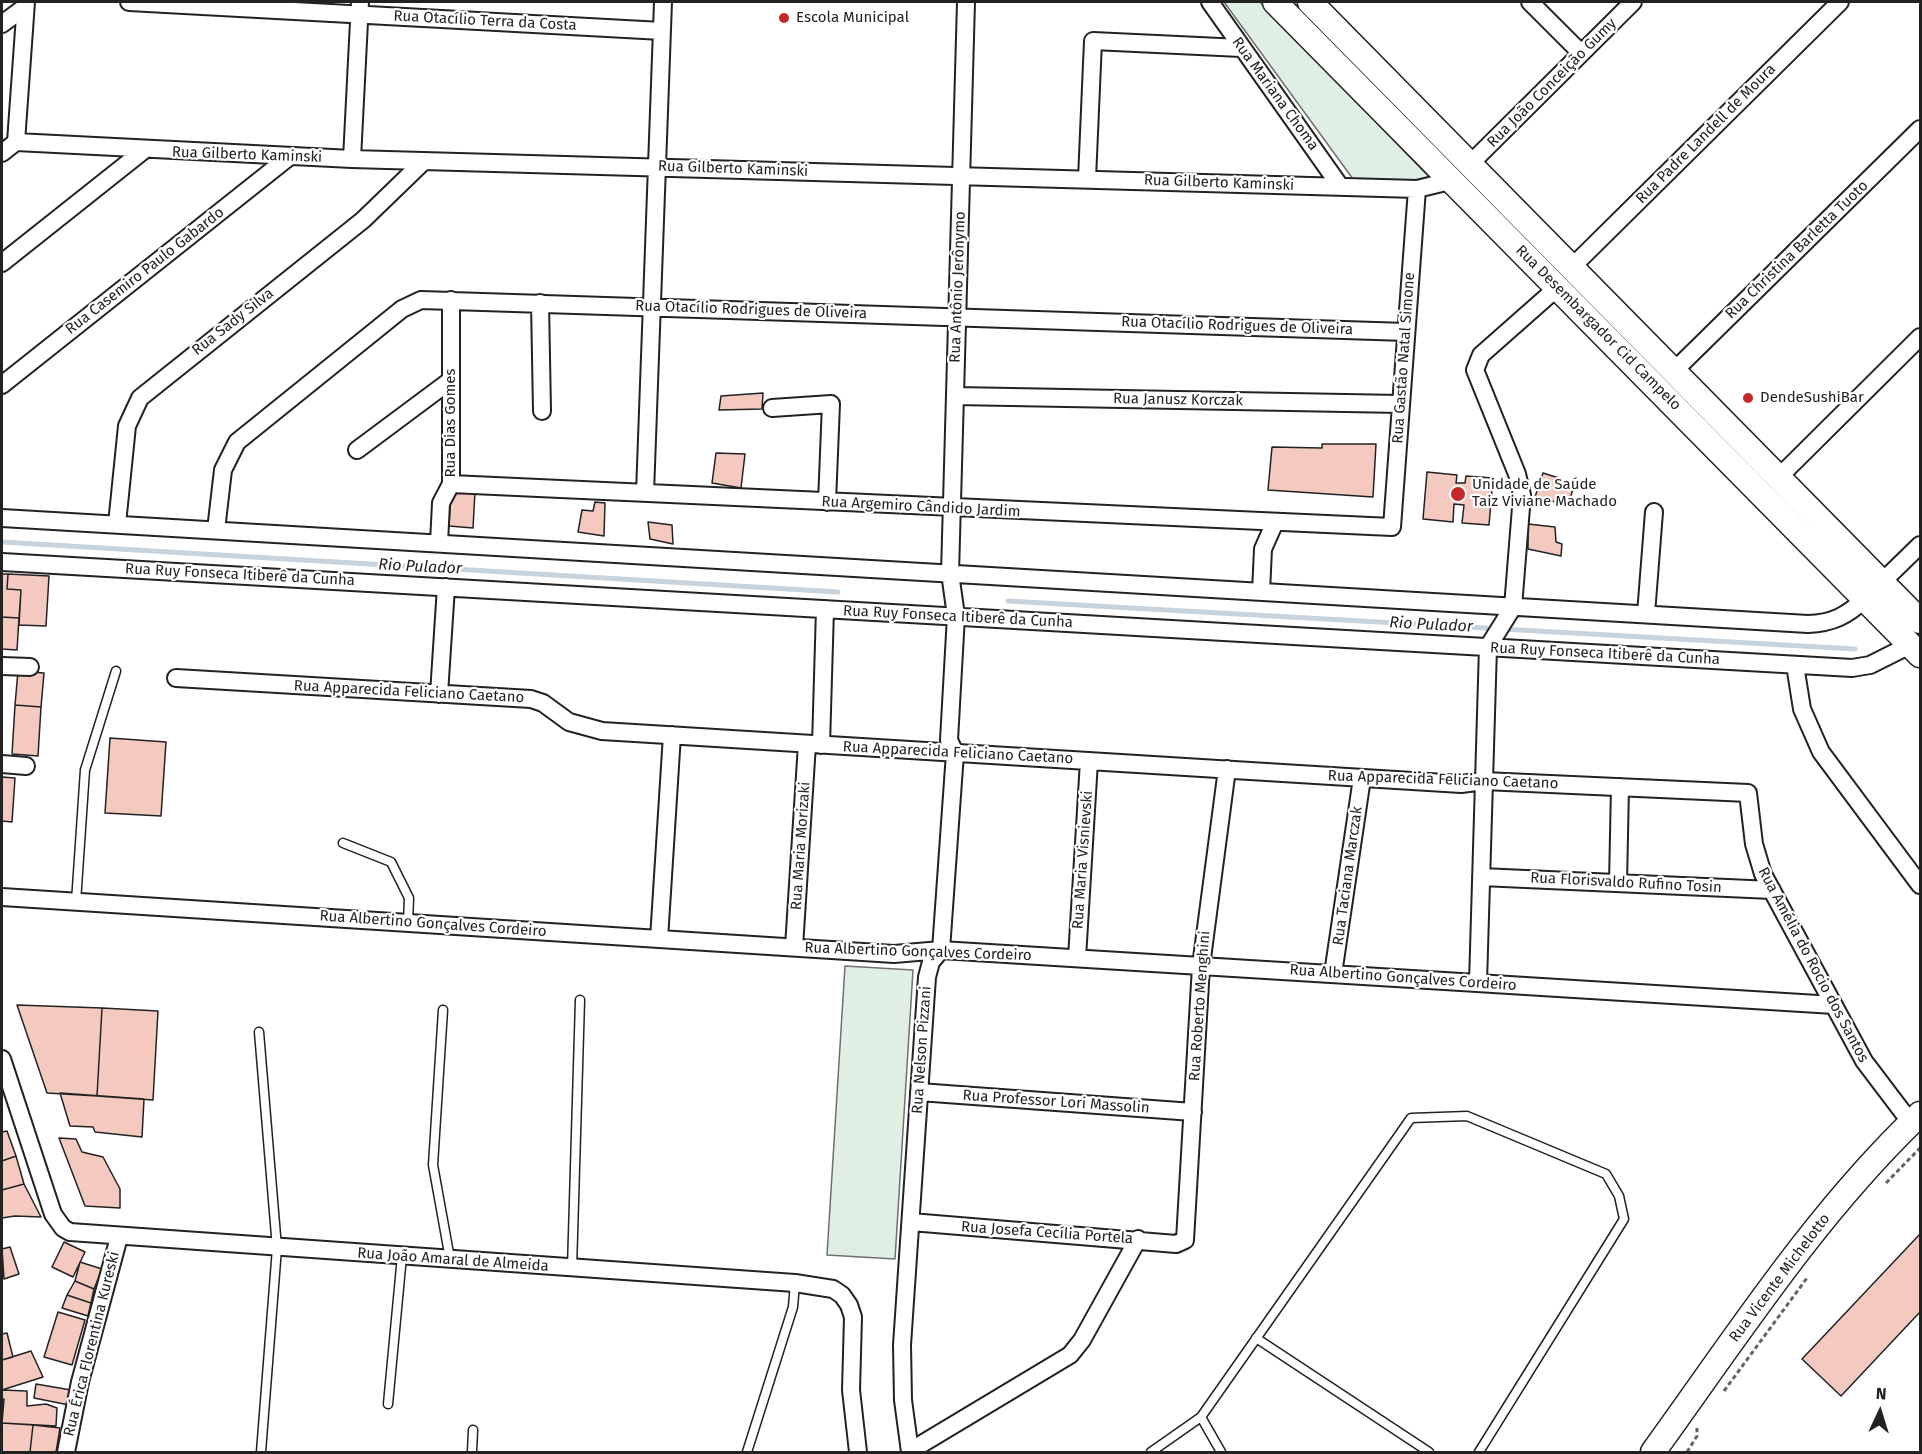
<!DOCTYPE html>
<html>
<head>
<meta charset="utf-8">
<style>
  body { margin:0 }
  #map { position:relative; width:1922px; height:1454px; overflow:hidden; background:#fff; font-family:"Fira Sans",sans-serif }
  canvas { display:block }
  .frame { position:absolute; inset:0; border:3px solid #222; pointer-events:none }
  .north { position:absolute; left:1850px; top:1382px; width:60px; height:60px; -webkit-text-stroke:4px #fff; paint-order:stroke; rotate:4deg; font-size:16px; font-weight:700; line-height:24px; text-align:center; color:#222 }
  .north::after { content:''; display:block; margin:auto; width:21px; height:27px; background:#222; clip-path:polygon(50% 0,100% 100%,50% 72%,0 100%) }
</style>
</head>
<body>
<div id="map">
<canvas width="1922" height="1454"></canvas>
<div class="frame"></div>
<div class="north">N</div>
</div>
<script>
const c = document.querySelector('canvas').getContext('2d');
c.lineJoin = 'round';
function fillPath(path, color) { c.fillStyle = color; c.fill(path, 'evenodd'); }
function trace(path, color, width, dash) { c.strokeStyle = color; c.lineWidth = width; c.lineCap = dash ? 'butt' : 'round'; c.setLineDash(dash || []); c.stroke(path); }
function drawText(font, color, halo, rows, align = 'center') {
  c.font = font + ' "Fira Sans",sans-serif'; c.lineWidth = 4.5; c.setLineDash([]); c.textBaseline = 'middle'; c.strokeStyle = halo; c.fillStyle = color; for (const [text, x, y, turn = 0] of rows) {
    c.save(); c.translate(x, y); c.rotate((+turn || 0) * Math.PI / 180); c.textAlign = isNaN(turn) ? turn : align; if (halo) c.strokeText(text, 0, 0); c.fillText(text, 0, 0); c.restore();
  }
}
const green = new Path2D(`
  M1224 2H1260L1434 182 1353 179Z
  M845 966 913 970 895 1259 827 1255Z`);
fillPath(green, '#e0efe3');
trace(green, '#6f6f6f', 1.5);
trace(new Path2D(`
  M2 542 838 592
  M1008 601 1855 649`), '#c7d3dd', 5);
const building = new Path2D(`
  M763 393 762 409 719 410 721 396Z
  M1322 444H1376L1373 497 1268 490 1272 447 1322 448Z
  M716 453 745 454 741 488 712 483Z
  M1427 472 1457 475 1456 483H1465L1466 476 1493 478 1489 525 1462 523 1464 505 1454 504 1453 522 1423 519Z
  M1543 473 1562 479V485L1574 486 1568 505 1535 497Z
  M451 491 475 492 473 528 449 526Z
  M595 502 605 503 604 536 578 532 582 510 593 511Z
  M648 522 672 525 673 544 650 539Z
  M1528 524 1555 527 1556 542 1562 544 1561 556 1528 549Z
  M2 574H8L7 589 21 590 19 618 2 617Z
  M8 574 49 576 46 626 19 625 21 590 7 589Z
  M2 617 19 618 17 650 2 649Z
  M18 671 44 673 41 707 15 705Z
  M15 705 41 707 38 756 12 754Z
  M110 738 166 742 161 816 105 813Z
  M2 777 15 778 12 822 2 821Z
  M17 1005 102 1008 97 1096 47 1093Z
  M102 1008 158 1011 153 1100 97 1096Z
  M60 1093 144 1099 142 1137 95 1132 93 1127 70 1126Z
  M7 1131 16 1156 2 1161V1132Z
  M59 1138 76 1139 82 1152 103 1157 120 1189V1208L85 1206Z
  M16 1156 24 1184 2 1190V1161Z
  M24 1184 41 1217 15 1216 2 1218V1190Z
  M1920 1234V1312L1841 1396 1802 1359Z
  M64 1242 85 1252 73 1277 52 1267Z
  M10 1247 19 1274 4 1279 2 1249Z
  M80 1262 102 1269 94 1289 75 1281Z
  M75 1281 94 1289 91 1303 67 1295Z
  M67 1295 91 1303 88 1316 62 1308Z
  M58 1312 85 1320 72 1365 44 1357Z
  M7 1333 13 1357 2 1360V1334Z
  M31 1351 43 1377 2 1390V1360Z
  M36 1384 71 1390 69 1405 34 1398Z
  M2 1390 27 1391V1406L46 1404 57 1408 56 1426 2 1423 4 1399H2Z
  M2 1423 33 1425 30 1452H2Z
  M33 1425 60 1428 56 1452H30Z`);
fillPath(building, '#f3c9c0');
trace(building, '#222', 1.5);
const service = new Path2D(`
  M343 843 391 862 409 898 408 923
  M76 902 85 770 116 671
  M443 1010 433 1165 450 1259
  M259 1032 277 1248 261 1452
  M572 1268 580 1000
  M1256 1338 1429 1452
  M388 1404 402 1256
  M1201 1417 1221 1452
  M472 1452 473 1430
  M747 1452 793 1307 795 1283
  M1151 1452 1201 1417 1411 1118 1467 1116 1606 1174 1619 1196 1624 1219 1479 1452`);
const minor = new Path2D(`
  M129 2 662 31
  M1210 2 1340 186
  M1530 2 1581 53
  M2 24 25 7
  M16 142 352 159 1417 189 1450 181
  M2 153 16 142 26 2
  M352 159 360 2
  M1470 164 1633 2
  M1087 179 1093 41 1241 48
  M2 263 143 151
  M1572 267 1840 2
  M540 303 542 411
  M1674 371 1920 129
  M2 385 289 157
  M955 396 1401 404
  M772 408 831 404 827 502
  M357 450 451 380
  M1779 477 1920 337
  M451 484 1392 527 1417 189
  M645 493 663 2
  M2 518 1808 624C1833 623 1846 616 1865 599
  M117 524 127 426 140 398 363 220 424 161
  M216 530 223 470 237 442 402 309 421 300 1406 332
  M439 543 441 503 451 484V300
  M2 562 1852 668 1870 665 1910 645
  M1882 582 1920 545
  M1261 592 1263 549 1275 522
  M1646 614 1654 512
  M1795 665 1802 709 1821 752 1920 885
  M2 666 30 667
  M176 678 531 699 543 703 569 722 602 731 1461 784 1484 781 1748 793 1754 844 1763 874 1864 1061 1911 1123
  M439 694 446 587
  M821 745 825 609
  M2 764 26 766
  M1481 877 1772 890
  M1618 883 1620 787
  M2 897 894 954 941 950 1834 1005
  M659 939 672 735
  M794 947 807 744
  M1077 958 1089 761
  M1333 974 1362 778
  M1478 983 1488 647 1513 607 1522 495 1517 474 1475 370 1481 355 1558 287
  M2 1059 53 1214 63 1228 70 1232 795 1283 833 1289 842 1295 849 1305 853 1317 851 1390 858 1452
  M919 1092 1193 1112
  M911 1222 1176 1244 1185 1240 1201 966 1227 769
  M910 1451 1070 1355 1082 1340 1138 1239
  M66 1452 80 1382 119 1237
  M910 1452 903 1400 902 1345 927 977 931 962 941 950 955 753 949 740 956 616 950 573 966 2`);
const secondary = new Path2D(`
  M1275 2 1920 655
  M1310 2 1920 621
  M1653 1452C1737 1336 1816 1213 1920 1114`);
trace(service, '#222', 11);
trace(minor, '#222', 20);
trace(secondary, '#222', 27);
trace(new Path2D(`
  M1886 1183 1920 1148
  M1724 1391 1807 1278
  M1687 1452 1697 1436V1428`), '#646464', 3, [4.5, 3]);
trace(service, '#fff', 8);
trace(minor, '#fff', 16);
trace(secondary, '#fff', 24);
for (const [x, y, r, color] of [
  [784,18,6,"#c62828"],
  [1748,398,6,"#c62828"],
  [1458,494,8,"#c62828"]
]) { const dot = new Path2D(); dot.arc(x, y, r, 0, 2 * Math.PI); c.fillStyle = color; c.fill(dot); trace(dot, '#fff', 2); }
drawText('15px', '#222', '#fff', [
  ["Escola Municipal",796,18],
  ["DendeSushiBar",1760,398],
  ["Unidade de Saúde",1472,485],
  ["Taiz Viviane Machado",1472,502]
], 'left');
drawText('15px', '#222', '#fff', [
  ["Rua Otacílio Terra da Costa",485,21,3],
  ["Rua João Conceição Gumy",1552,83,-45],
  ["Rua Mariana Choma",1275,94,54],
  ["Rua Padre Landell de Moura",1706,134,-45],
  ["Rua Gilberto Kaminski",247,155,2],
  ["Rua Gilberto Kaminski",733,169,2],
  ["Rua Gilberto Kaminski",1219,183,2],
  ["Rua Christina Barletta Tuoto",1797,250,-44],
  ["Rua Casemiro Paulo Gabardo",145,271,-38],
  ["Rua Antônio Jerônymo",958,287,-88],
  ["Rua Otacílio Rodrigues de Oliveira",751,310,2],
  ["Rua Sady Silva",233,322,-38],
  ["Rua Otacílio Rodrigues de Oliveira",1237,326,2],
  ["Rua Desembargador Cid Campelo",1598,328,45],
  ["Rua Gastão Natal Simone",1404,358,-86],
  ["Rua Janusz Korczak",1178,400,1],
  ["Rua Dias Gomes",451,423,-90],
  ["Rua Argemiro Cândido Jardim",921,507,3],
  ["Rua Ruy Fonseca Itiberê da Cunha",240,575,3],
  ["Rua Ruy Fonseca Itiberê da Cunha",958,617,3],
  ["Rua Ruy Fonseca Itiberê da Cunha",1605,654,3],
  ["Rua Apparecida Feliciano Caetano",409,692,3],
  ["Rua Apparecida Feliciano Caetano",958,753,3],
  ["Rua Apparecida Feliciano Caetano",1443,780,2],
  ["Rua Maria Morizaki",801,846,-86],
  ["Rua Maria Visnievski",1083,860,-86],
  ["Rua Taciana Marczak",1348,876,-82],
  ["Rua Florisvaldo Rufino Tosin",1626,883,3],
  ["Rua Albertino Gonçalves Cordeiro",433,924,4],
  ["Rua Albertino Gonçalves Cordeiro",918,952,2],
  ["Rua Amélia do Rocio dos Santos",1813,965,62],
  ["Rua Albertino Gonçalves Cordeiro",1403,978,4],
  ["Rua Roberto Menghini",1200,1006,-86],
  ["Rua Nelson Pizzani",922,1050,-86],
  ["Rua Professor Lori Massolin",1056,1102,4],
  ["Rua Josefa Cecília Portela",1047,1233,4],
  ["Rua João Amaral de Almeida",453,1260,4],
  ["Rua Vicente Michelotto",1780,1278,-53],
  ["Rua Érica Florentina Kureski",92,1344,-76]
]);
drawText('italic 16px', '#222', '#fff', [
  ["Rio Pulador",420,567,3],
  ["Rio Pulador",1431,625,3]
]);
</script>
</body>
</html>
